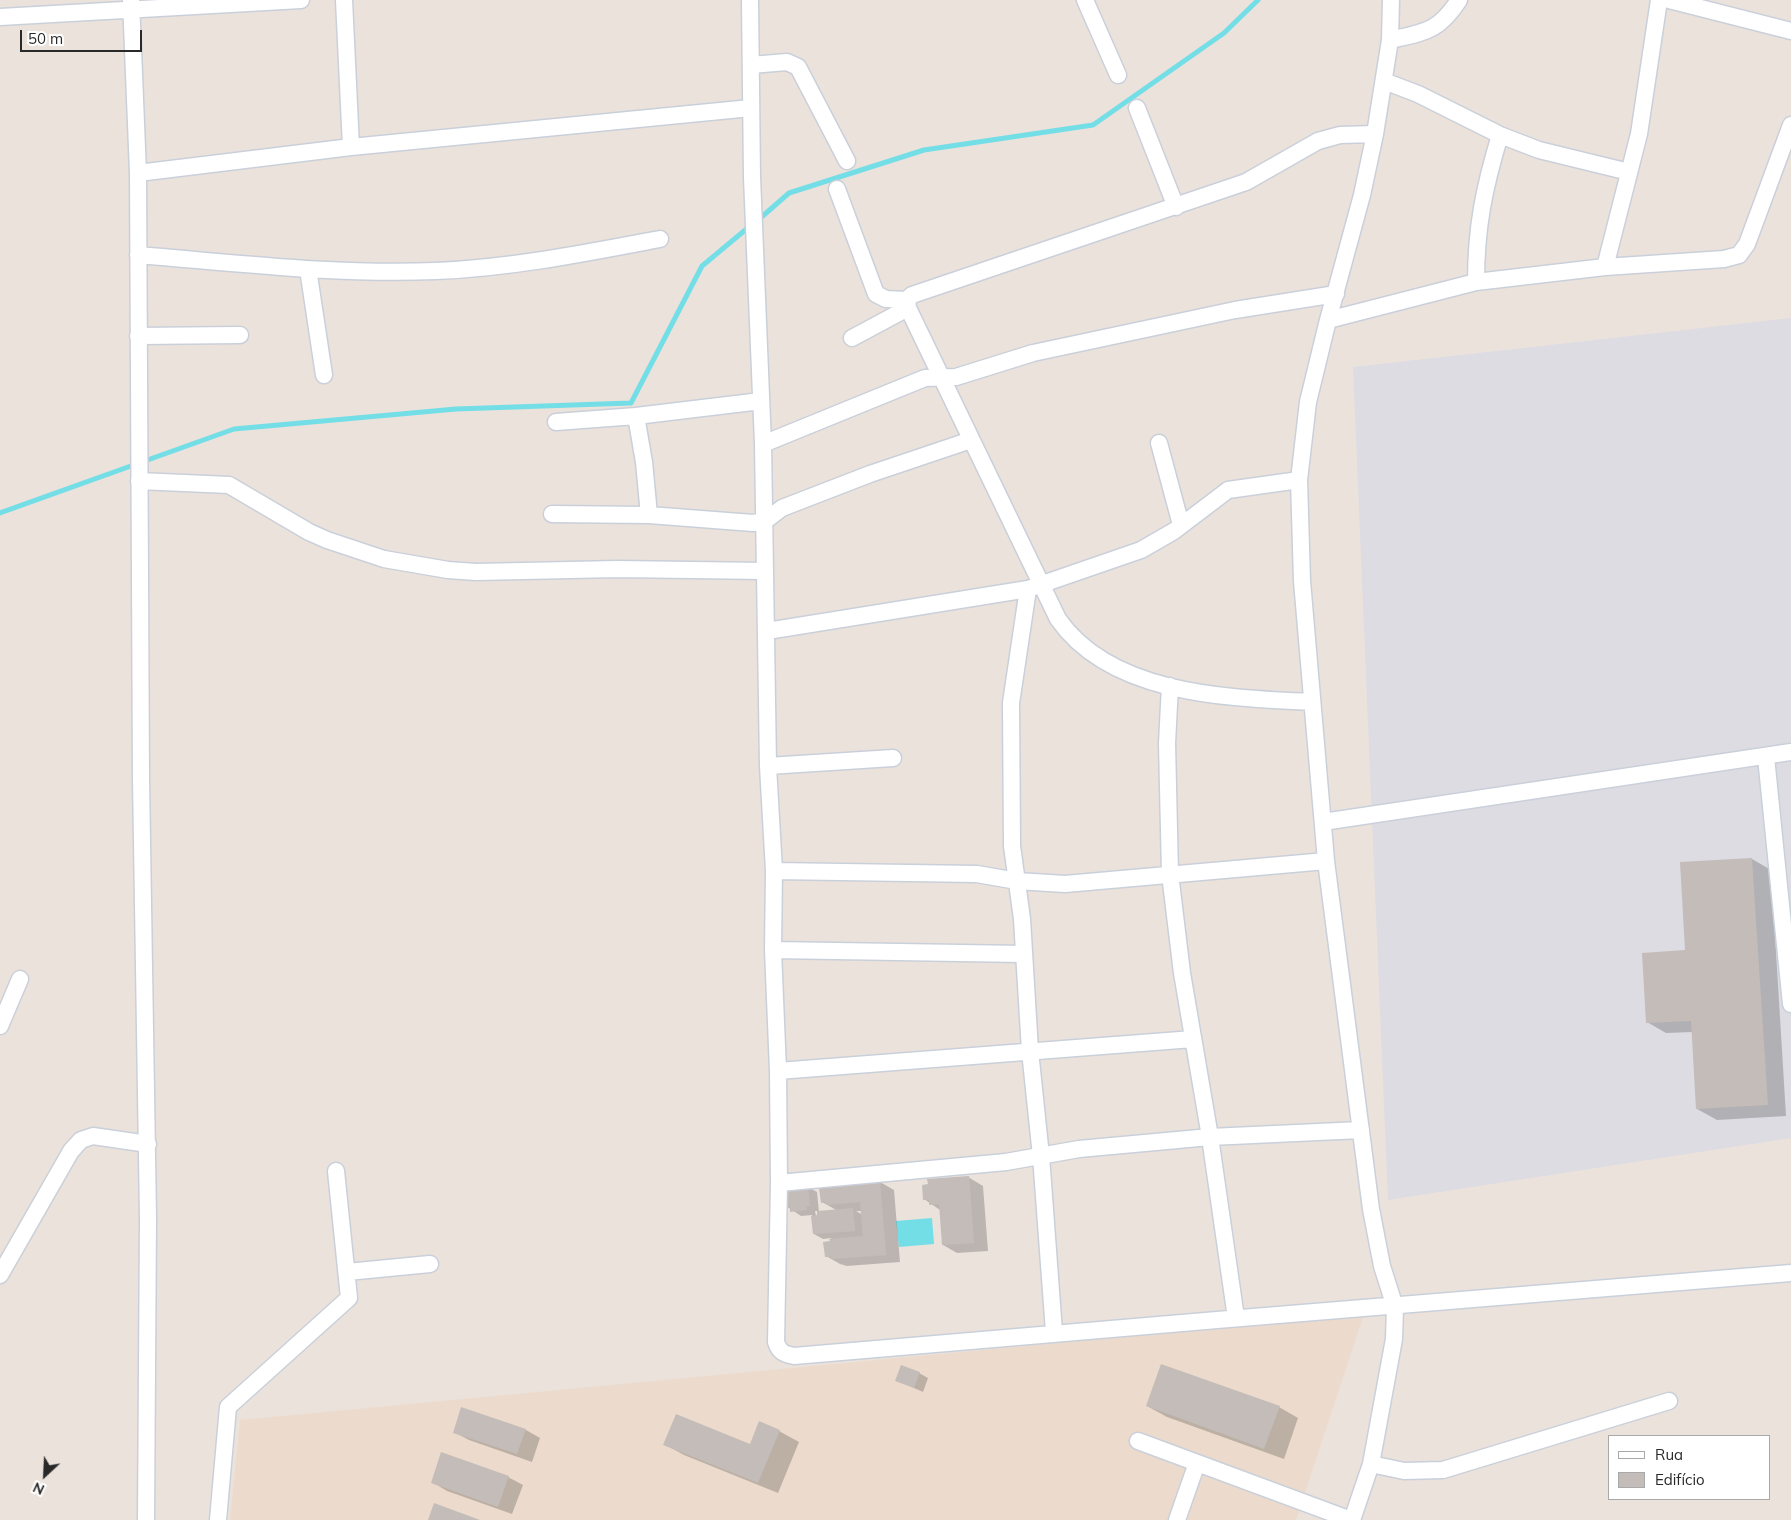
<!DOCTYPE html>
<html>
<head>
<meta charset="utf-8">
<style>
  body { margin:0 }
  #map { position:relative; width:1791px; height:1520px; overflow:hidden; background:#ebe2dc; font-family:Mulish,sans-serif }
  canvas { display:block }
  .legend { position:absolute; left:1608px; top:1435px; width:162px; height:65px; box-sizing:border-box; background:#fff; border:1px solid #a9a9a9; margin:0; padding:6px 9px; list-style:none; font-size:15px; color:#292929 }
  .legend li { display:flex; align-items:center; gap:10px; height:25px }
  .legend b { width:25px; border:1px solid #a9a9a9 }
  .north { position:absolute; left:20px; top:1450px; width:50px; height:50px; -webkit-text-stroke:4px #fff; paint-order:stroke; rotate:205deg; font-size:14px; font-weight:700; line-height:20px; text-align:center; color:#292929 }
  .north::after { content:''; display:block; margin:auto; width:18px; height:22px; background:#292929; clip-path:polygon(50% 0,100% 100%,50% 72%,0 100%) }
  .scale { position:absolute; left:20px; top:30px; width:122px; height:22px; box-sizing:border-box; border:2px solid #292929; border-top:0; padding-left:6px; font-size:15px; line-height:18px; white-space:nowrap; color:#292929; -webkit-text-stroke:4px #fff; paint-order:stroke }
</style>
</head>
<body>
<div id="map">
<canvas width="1791" height="1520"></canvas>
<ul class="legend">
<li><b style="height:6px;background:#fff"></b>Rua</li>
<li><b style="height:14px;background:#c3bcb8"></b>Edifício</li>
</ul>
<div class="north">N</div>
<div class="scale">50 m</div>
</div>
<script>
const c = document.querySelector('canvas').getContext('2d');
c.lineJoin = 'round';
function fillPath(path, color) { c.fillStyle = color; c.fill(path, 'evenodd'); }
function trace(path, color, width, dash) { c.strokeStyle = color; c.lineWidth = width; c.lineCap = dash ? 'butt' : 'round'; c.setLineDash(dash || []); c.stroke(path); }
fillPath(new Path2D(`
  M1791 318V1138L1388 1200 1353 367Z`), '#dddce3');
fillPath(new Path2D(`
  M1364 1314 1296 1520H230L240 1420Z`), '#ecdbcc');
fillPath(new Path2D(`
  M932 1218 934 1244 899 1247 896 1221Z`), '#74dee7');
fillPath(new Path2D(`
  M1752 859 1771 870 1786 1116 1717 1120 1697 1109 1693 1032 1666 1033 1647 1022Z
  M968 1177 983 1186 988 1251 957 1253 943 1245 940 1210 924 1199Z
  M880 1182 894 1190 900 1262 847 1266 840 1264 826 1256 831 1238 823 1239 814 1234 812 1215 801 1216 786 1206 808 1187 817 1192 819 1212 838 1211 822 1202ZM815 1211H818L819 1216H816ZM856 1211H862L863 1215Z
  M919 1373 928 1378 923 1392 896 1380Z
  M1147 1406 1279 1407 1298 1418 1284 1459 1167 1417Z
  M462 1409 526 1430 540 1438 532 1462 469 1440 454 1432Z
  M779 1431 799 1442 778 1493 684 1455 664 1444 750 1445Z
  M508 1477 523 1485 512 1514 447 1491 432 1482Z`), '#0003');
trace(new Path2D(`
  M757 221 789 193 924 150 1093 125 1224 33 1258 0
  M0 513 234 429 456 409 631 403 702 266 750 226`), '#74dee7', 5);
fillPath(new Path2D(`
  M1752 858 1768 1105 1696 1109 1691 1021 1646 1023 1642 953 1685 950 1680 862Z
  M969 1176 974 1243 942 1245 939 1204 929 1205V1200H923L922 1185 928 1184 927 1179Z
  M880 1181 886 1255 831 1259V1257H825L823 1242 830 1241 829 1239 863 1236 860 1202 827 1205 826 1202 821 1203 819 1188 826 1187V1184Z
  M808 1185 810 1206H806L807 1210 790 1212V1206L785 1207 783 1187Z
  M853 1208 855 1231 813 1234 811 1216 817 1215V1211Z
  M1161 1364 1280 1406 1264 1449 1146 1406Z
  M901 1365 920 1372 914 1388 895 1381Z
  M461 1407 526 1429 517 1454 453 1433Z
  M676 1414 750 1444 759 1421 780 1430 758 1483 663 1445Z
  M441 1452 509 1476 498 1507 431 1483Z
  M434 1503 480 1520H428Z`), '#c3bcb8');
const minor = new Path2D(`
  M131 0 138 173 141 779 148 1218 146 1520
  M344 0 351 147
  M750 0 752 177 763 444 768 766 774 871 773 950 778 1071 779 1183 776 1342C779 1352 784 1354 794 1356 1126 1326 1459 1301 1791 1273
  M1085 0 1118 75
  M1669 0 1791 31
  M0 17 301 0
  M1390 40C1425 32 1438 32 1459 0
  M751 65 787 62 798 67 847 161
  M1384 81 1418 94 1500 135 1539 150 1629 172
  M1137 108 1176 207
  M138 173 351 147 751 108
  M837 189 876 294 886 299 907 300
  M138 255C237 263 336 275 436 271 511 268 586 253 660 239
  M1605 267 1639 134 1659 0
  M308 269 324 375
  M1476 282C1476 227 1484 188 1500 135
  M1328 320 1476 282 1605 267 1724 259 1739 255 1747 244 1791 125
  M138 336 240 335
  M852 338 908 308
  M636 416 644 462 649 515
  M556 422 636 416 761 401
  M1159 443 1181 525
  M763 444 925 378 956 377 1033 353 1235 310 1336 294
  M139 481 229 485 309 532 327 540 384 559 448 570 476 572 617 569 765 571
  M552 514 649 515 753 523 765 521 782 508 870 474 971 440
  M1028 589 1011 703 1012 846 1022 919 1030 1051 1041 1156 1054 1332
  M767 631 1028 589 1141 550 1174 531 1228 490 1299 480
  M1170 686 1167 743 1170 874 1182 973 1210 1137 1236 1318
  M1312 702C1228 698 1111 695 1058 619L908 308 907 300 912 295 1246 182 1318 141 1340 135 1375 134
  M1766 757 1791 1004
  M768 766 893 758
  M1323 822 1791 752
  M774 871 977 874 1017 881 1065 884 1326 861
  M773 950 1023 954
  M0 1026 20 979
  M778 1071 1193 1039
  M779 1183 1006 1162 1079 1149 1210 1137 1361 1130
  M347 1272 430 1264
  M0 1275 71 1151 81 1140 93 1136 148 1144
  M1138 1441 1351 1520
  M1371 1464 1404 1471 1443 1470 1669 1401
  M218 1520 228 1407 349 1298 336 1171
  M1177 1520 1197 1463
  M1352 1520 1371 1464 1394 1339 1395 1307 1382 1266 1371 1209 1326 861 1302 581 1299 480 1308 402 1328 320 1362 195 1375 134 1390 40 1391 0`);
trace(minor, '#cad0da', 19);
trace(minor, '#fff', 16);
</script>
</body>
</html>
